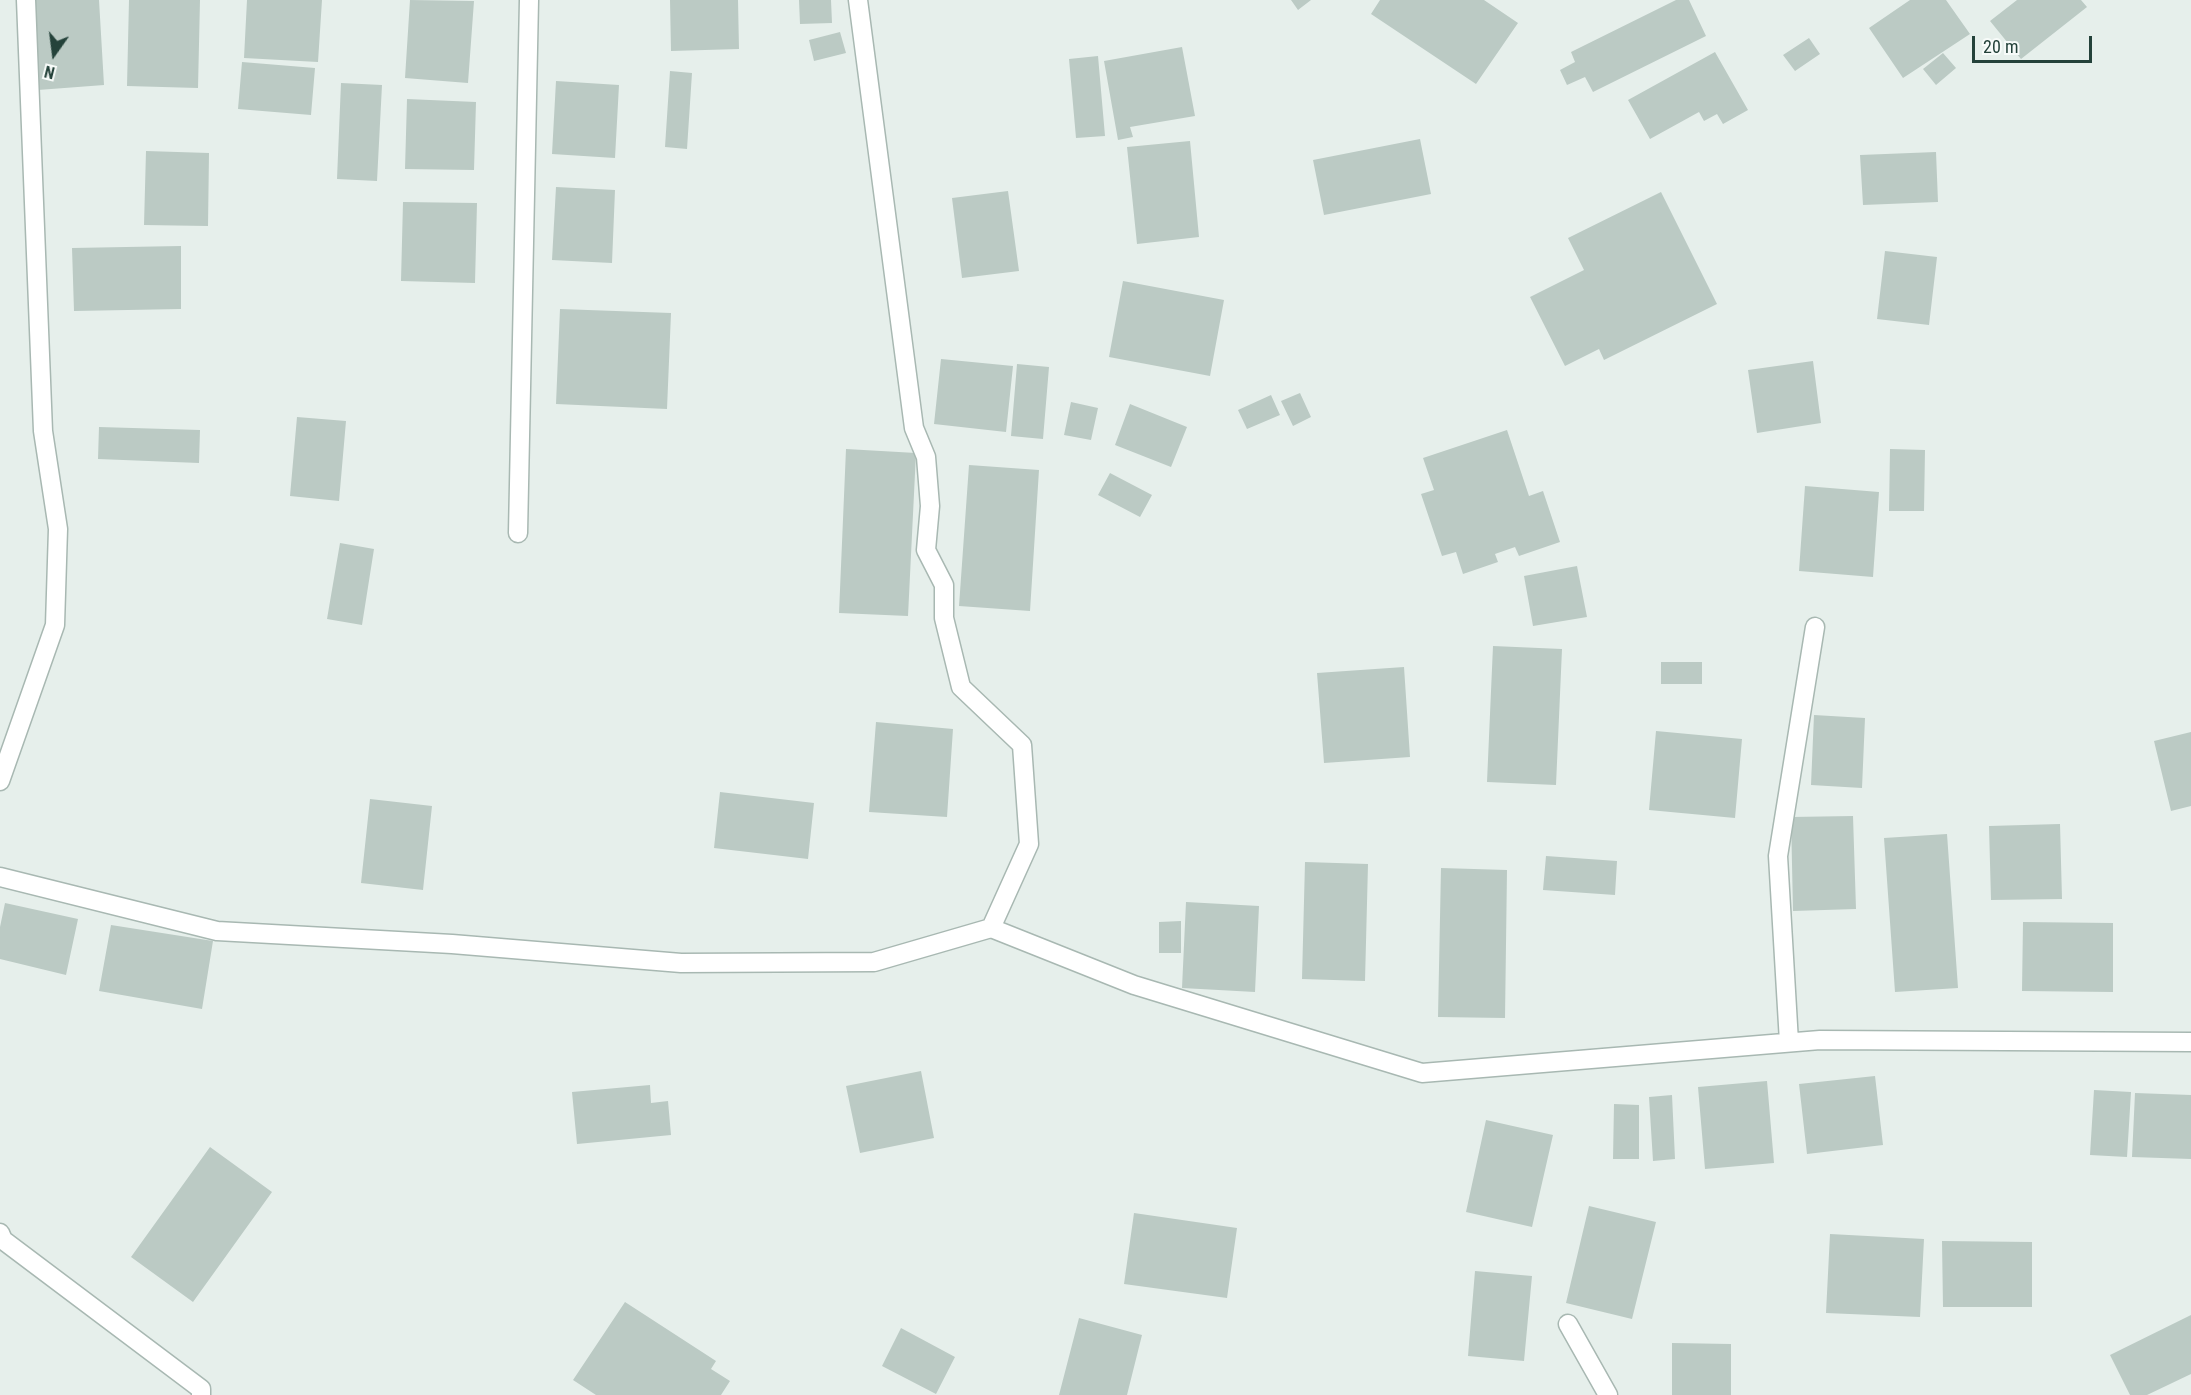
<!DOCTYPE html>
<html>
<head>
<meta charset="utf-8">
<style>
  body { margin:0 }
  #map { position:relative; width:2191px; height:1395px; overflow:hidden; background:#e6efeb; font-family:"Roboto Condensed",sans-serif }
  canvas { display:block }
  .north { position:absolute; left:24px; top:24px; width:60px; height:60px; -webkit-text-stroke:4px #f7fbf9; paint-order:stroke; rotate:194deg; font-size:16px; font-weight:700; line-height:24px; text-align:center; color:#24423a }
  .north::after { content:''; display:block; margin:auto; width:21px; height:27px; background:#24423a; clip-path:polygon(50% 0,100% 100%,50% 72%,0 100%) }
  .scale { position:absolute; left:1972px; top:36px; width:120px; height:27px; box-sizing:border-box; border:3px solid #24423a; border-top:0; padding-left:8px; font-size:18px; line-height:21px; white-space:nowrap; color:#24423a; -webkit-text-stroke:4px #f7fbf9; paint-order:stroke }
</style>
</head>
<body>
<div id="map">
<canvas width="2191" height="1395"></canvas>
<div class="north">N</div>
<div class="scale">20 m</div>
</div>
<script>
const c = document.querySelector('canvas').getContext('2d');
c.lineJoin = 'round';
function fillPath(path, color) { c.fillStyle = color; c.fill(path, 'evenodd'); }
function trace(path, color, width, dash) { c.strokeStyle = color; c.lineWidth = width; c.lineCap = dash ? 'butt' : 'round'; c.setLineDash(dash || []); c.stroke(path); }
fillPath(new Path2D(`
  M32 0H99L104 85 38 90Z
  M129 0H200L198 88 127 86Z
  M247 0H322L318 62 244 58Z
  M410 0 474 1 468 83 405 78Z
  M670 0H738L739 49 671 51Z
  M799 0H831L832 23 800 24Z
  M1291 0H1311L1298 10Z
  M1380 0H1484L1518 23 1476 84 1371 14Z
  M1676 0H1689L1706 36 1593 92 1585 77 1567 85 1560 70 1575 62 1571 52Z
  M1910 0H1946L1970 34 1903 78 1869 28Z
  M2017 0H2081L2087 7 2021 59 1990 21Z
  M840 32 846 53 814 61 809 40Z
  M1809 38 1820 54 1795 71 1783 55Z
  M1182 47 1195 116 1130 127 1133 137 1118 140 1104 61Z
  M1715 52 1748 110 1723 124 1717 114 1704 121 1699 112 1650 139 1628 100Z
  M1943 53 1956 68 1936 85 1923 69Z
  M1098 56 1105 136 1076 138 1069 59Z
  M242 62 315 68 311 115 238 109Z
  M670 71 692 73 687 149 665 147Z
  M556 81 619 85 615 158 552 154Z
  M341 83 382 85 377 181 337 179Z
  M407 99 476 102 474 170 405 169Z
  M1420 139 1431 194 1324 215 1313 160Z
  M1190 141 1199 237 1137 244 1127 147Z
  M146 151 209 153 208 226 144 225Z
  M1936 152 1938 202 1863 205 1860 155Z
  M556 187 615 190 612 263 552 260Z
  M1008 191 1019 271 962 278 952 198Z
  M1661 192 1717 304 1604 360 1599 349 1565 366 1530 297 1584 270 1568 238Z
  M403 202 477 203 475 283 401 281Z
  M181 246V309L74 311 72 248Z
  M1885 251 1937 257 1929 325 1877 319Z
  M1123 281 1224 300 1210 376 1109 357Z
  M560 309 671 313 667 409 556 404Z
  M941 359 1013 366 1006 432 934 424Z
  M1813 361 1821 423 1757 433 1748 370Z
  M1017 364 1049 367 1043 439 1011 436Z
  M1300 393 1311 417 1293 426 1281 401Z
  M1271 395 1280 415 1247 429 1238 410Z
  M1071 402 1098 408 1091 440 1064 435Z
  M1130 404 1187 427 1171 467 1115 445Z
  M297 417 346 421 339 501 290 496Z
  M99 427 200 430 199 463 98 459Z
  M1507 430 1529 496 1543 491 1560 542 1519 556 1515 547 1495 554 1498 562 1463 574 1456 552 1442 556 1421 494 1434 490 1423 458Z
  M846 449 916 453 908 616 839 613Z
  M1890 449 1925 450 1924 511H1889Z
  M969 465 1039 470 1030 611 959 606Z
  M1110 473 1152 495 1140 517 1098 495Z
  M1805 486 1879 492 1873 577 1799 571Z
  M340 543 374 549 362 625 327 619Z
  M1577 566 1587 617 1533 626 1524 576Z
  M1493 646 1562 649 1556 785 1487 782Z
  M1661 662H1702V684H1661Z
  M1404 667 1410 757 1324 763 1317 673Z
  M1814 715 1865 718 1862 788 1811 785Z
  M876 722 953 729 947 817 869 812Z
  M1656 731 1742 739 1735 818 1649 810Z
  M2191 732V806L2171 811 2154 741Z
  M720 792 814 803 808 859 714 848Z
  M370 799 432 806 423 890 361 883Z
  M1853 816 1856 909 1793 911 1791 817Z
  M2060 824 2062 899 1991 900 1989 826Z
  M1947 834 1958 988 1895 992 1884 838Z
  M1546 856 1617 861 1615 895 1543 890Z
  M1305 862 1368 864 1365 981 1302 979Z
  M1441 868 1507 870 1505 1018 1438 1017Z
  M1186 902 1259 906 1255 992 1182 988Z
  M5 903 78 919 66 975 0 959V927Z
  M1181 921V953H1159V922Z
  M2023 922 2113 923V992L2022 991Z
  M111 925 213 941 202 1009 99 991Z
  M921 1071 934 1138 860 1153 846 1086Z
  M1875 1076 1883 1145 1807 1154 1799 1084Z
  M1767 1081 1774 1163 1705 1169 1698 1087Z
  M650 1085 651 1103 668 1101 671 1135 577 1144 572 1092Z
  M2094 1090 2131 1092 2127 1157 2090 1155Z
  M2135 1093 2191 1095V1159L2132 1157Z
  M1672 1095 1675 1159 1653 1161 1649 1097Z
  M1614 1104 1639 1105V1159H1613Z
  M1486 1120 1553 1135 1532 1227 1466 1212Z
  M210 1147 272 1192 193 1302 131 1257Z
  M1589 1206 1656 1222 1632 1319 1566 1303Z
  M1134 1213 1237 1228 1227 1298 1124 1284Z
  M1830 1234 1924 1239 1920 1317 1826 1313Z
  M1942 1241 2032 1242V1307H1943Z
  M1475 1271 1532 1276 1524 1361 1468 1356Z
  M625 1302 716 1361 711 1369 730 1381 721 1395H596L573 1380Z
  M2191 1315V1374L2147 1395H2130L2110 1355Z
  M1079 1318 1142 1335 1127 1395H1059Z
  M901 1328 955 1357 936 1394 882 1366Z
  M1672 1343 1731 1344V1395H1672Z`), '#bbcac4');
const minor = new Path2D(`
  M858 0 914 428 926 457 930 506 926 550 944 585V618L961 687 1022 745 1029 844 991 928
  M518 533 529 0
  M0 781 55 625 58 529 43 431 26 0
  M0 877 217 931 452 944 681 963 874 962 991 928 1134 985 1422 1073 1820 1040 2191 1042
  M1789 1042 1778 856 1815 627
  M0 1233 3 1240 201 1389V1395
  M1568 1324 1608 1395`);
trace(minor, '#a8b8b2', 21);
trace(minor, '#fff', 18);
</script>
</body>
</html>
